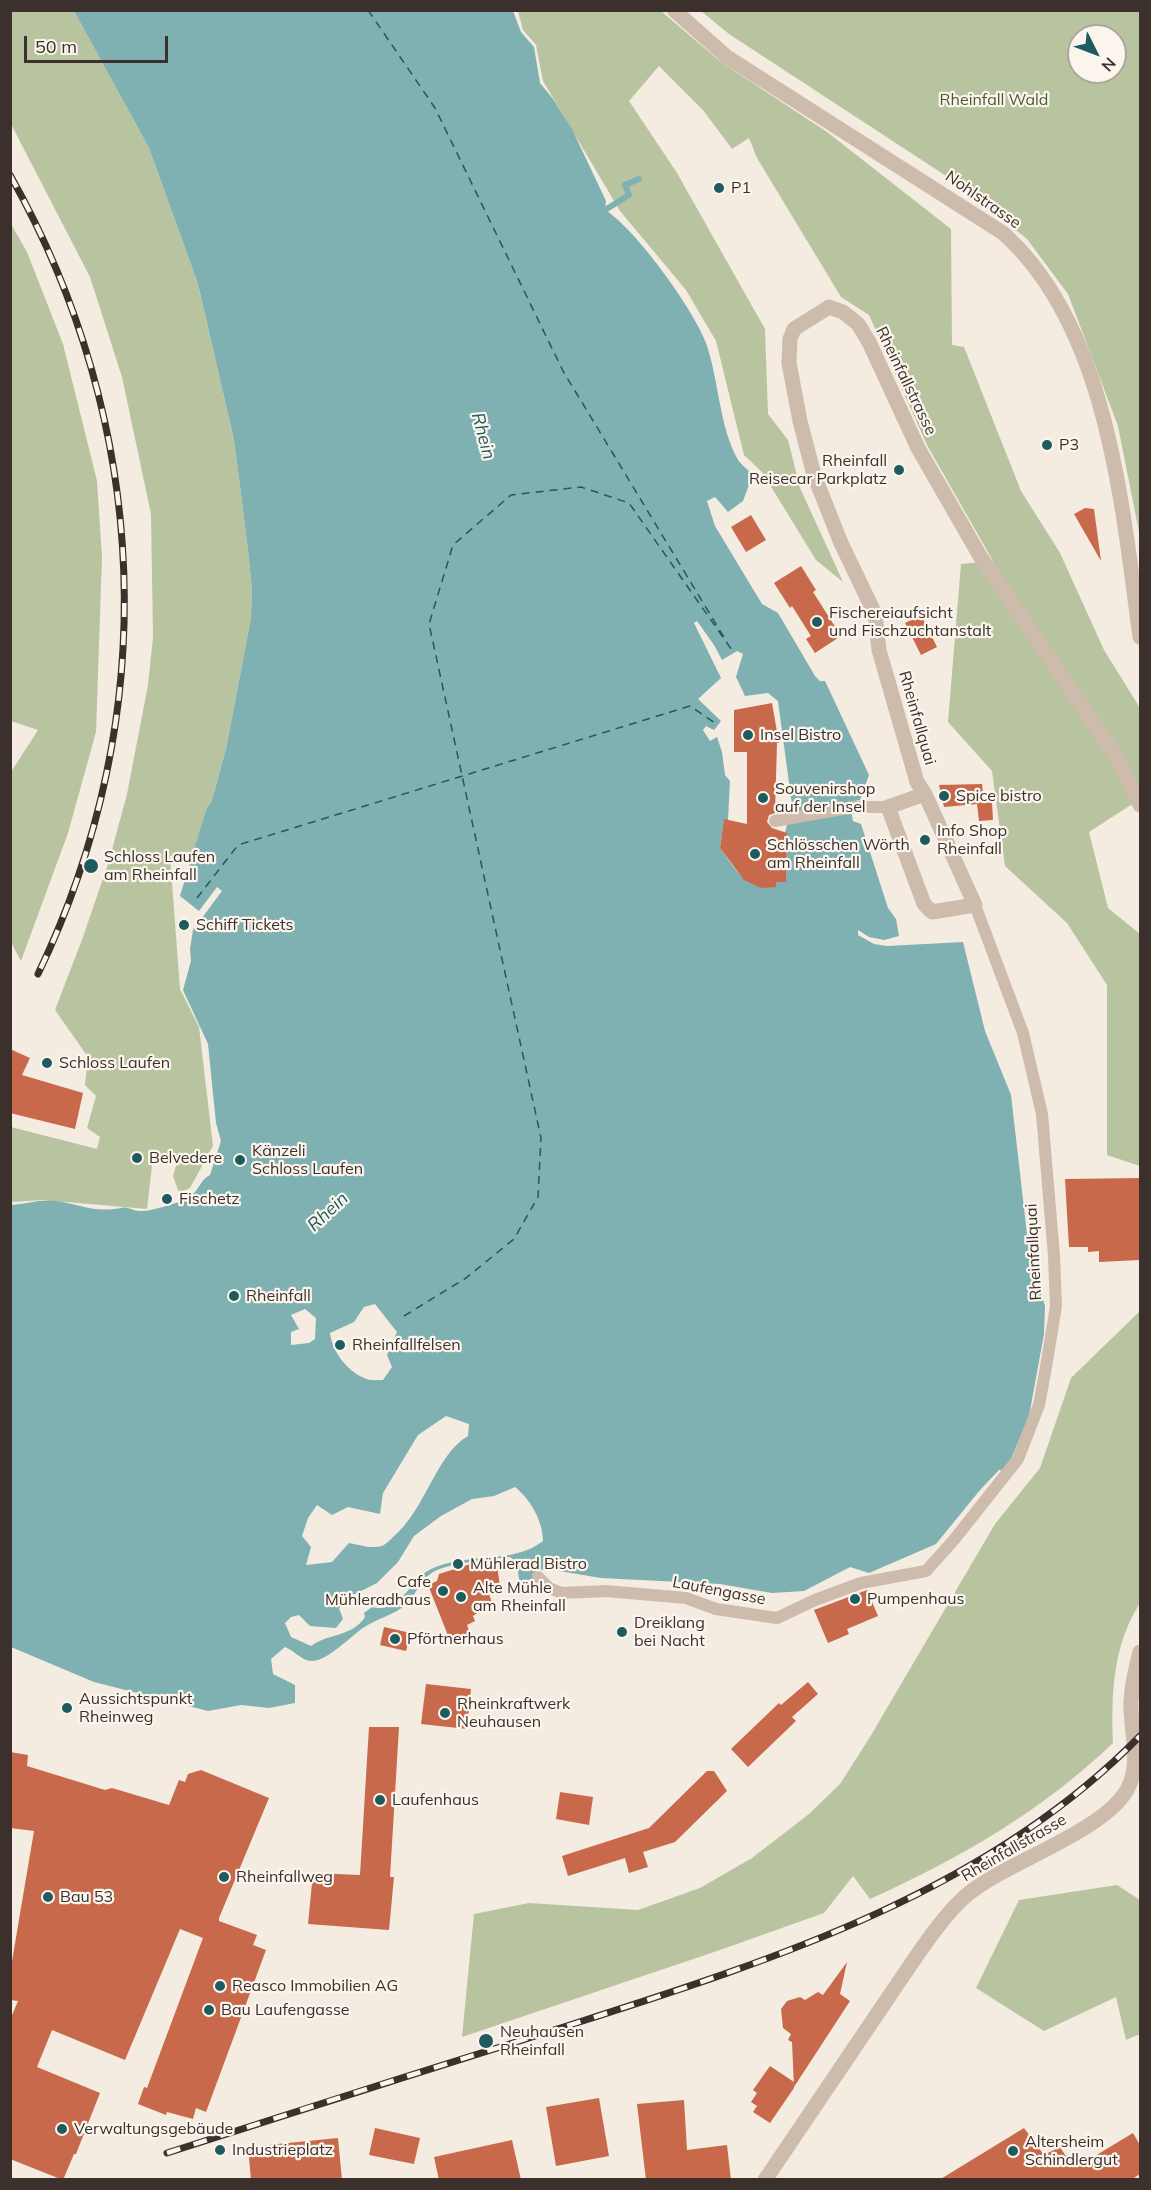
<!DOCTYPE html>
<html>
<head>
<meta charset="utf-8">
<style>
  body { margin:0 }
  #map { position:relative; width:1151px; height:2190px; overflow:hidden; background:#f4ebe1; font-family:Mulish,sans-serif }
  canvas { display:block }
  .frame { position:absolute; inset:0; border:12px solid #3b302b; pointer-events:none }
  .north { position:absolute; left:1067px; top:24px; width:60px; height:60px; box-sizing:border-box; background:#fbf5ee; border:2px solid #aea6a0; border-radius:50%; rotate:132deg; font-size:16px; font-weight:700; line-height:24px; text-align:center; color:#3b302b }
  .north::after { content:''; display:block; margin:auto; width:21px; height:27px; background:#1f5a5e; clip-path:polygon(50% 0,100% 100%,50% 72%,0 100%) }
  .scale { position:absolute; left:24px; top:36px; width:144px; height:27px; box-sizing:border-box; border:3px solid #3b302b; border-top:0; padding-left:8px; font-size:18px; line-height:21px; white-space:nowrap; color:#3b302b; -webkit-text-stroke:4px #fbf5ee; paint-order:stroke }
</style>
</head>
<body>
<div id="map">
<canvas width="1151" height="2190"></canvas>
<div class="frame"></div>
<div class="north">N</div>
<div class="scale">50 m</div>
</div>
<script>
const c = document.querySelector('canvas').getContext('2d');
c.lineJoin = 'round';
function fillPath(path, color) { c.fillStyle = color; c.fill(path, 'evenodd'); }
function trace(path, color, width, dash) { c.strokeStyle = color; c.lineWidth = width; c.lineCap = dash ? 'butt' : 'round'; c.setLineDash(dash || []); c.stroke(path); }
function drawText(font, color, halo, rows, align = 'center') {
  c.font = font + ' Mulish,sans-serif'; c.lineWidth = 4.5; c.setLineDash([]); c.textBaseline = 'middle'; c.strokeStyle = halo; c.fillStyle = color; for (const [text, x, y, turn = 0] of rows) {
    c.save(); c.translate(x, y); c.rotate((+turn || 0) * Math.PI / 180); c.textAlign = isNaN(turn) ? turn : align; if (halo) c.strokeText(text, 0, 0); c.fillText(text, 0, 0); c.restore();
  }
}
fillPath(new Path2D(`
  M11 11H74L149 148 198 284 234 440 247 541 252 590 251 618 226 749 212 800 206 810 193 854 170 856 180 989 199 1027 213 1146 190 1188 179 1193 173 1176 177 1162 153 1157 147 1209 43 1200 11 1202V1127L97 1149 100 1137 87 1128 96 1096 85 1085 88 1057 55 1010 83 937 109 861 127 794 148 685 153 637 151 514 122 377 90 277 11 124Z
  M518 11H661L721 62 827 132 951 229 952 345 964 347 1021 491 1060 553 1104 650 1140 708V799L1089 832 1108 908 1140 934V1166L1107 1155V985L1067 923 1005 866 992 771 948 722 961 564 993 561 927 445 869 315 841 297 757 158 749 138 732 149 703 110 659 66 629 101 677 173 765 329 768 414 788 440 800 488 843 582 816 560 762 472 744 455 716 341 686 290 620 211 543 81 536 45 523 30Z
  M701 11H1140V537L1118 426 1068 294 1027 239 963 187 729 34ZM1079 36H1115V72H1079Z
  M11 224 27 252 63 344 97 481 102 557 96 732 68 833 21 961 11 942V772L38 730 11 721Z
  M1140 1311V1603C1113 1645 1111 1693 1113 1743 1042 1811 959 1859 870 1899L853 1876 824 1913 720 1950 462 2037 474 1914 529 1903 638 1910 700 1888 752 1858 809 1814 840 1784 870 1737 995 1524 1040 1468 1071 1378Z
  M1117 1885 1140 1900V2034L1126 2040 1116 1997 1044 2031 976 1988 1019 1900Z`), '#b8c4a0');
fillPath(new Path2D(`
  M74 11H513L521 32 534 47 540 83 553 99 572 129 606 201 605 210C635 228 694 310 706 343 719 380 719 425 737 458 740 464 748 470 753 474L743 501 728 512 715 497 707 501 715 526 762 604 778 613 815 676 820 681H825L869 775 860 800 849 802 853 821 861 824 888 908 896 919 899 936 884 940 869 937 858 930V935L874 944 887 946 963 942 985 1031 1011 1095 1028 1243 1032 1265 1045 1306 1044 1334 1029 1416 1011 1459 1003 1470H999L980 1490 936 1544 869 1573 850 1567 804 1591 772 1593 720 1584 601 1578 547 1569 539 1570 532 1574 535 1580 534 1585 520 1584 516 1562 510 1557C488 1560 452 1562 433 1572 421 1579 416 1594 407 1604 394 1615 376 1619 363 1628 350 1637 328 1660 313 1661 303 1662 295 1651 285 1647L271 1659 273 1674 295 1685V1703L269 1708 241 1705 208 1711 94 1682 11 1647V1205C26 1204 41 1199 57 1201 83 1205 93 1213 121 1208 127 1206 133 1211 139 1211 149 1212 174 1204 184 1200 200 1193 198 1181 210 1175L221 1141 216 1123 208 1044 183 990 191 961 190 949 193 930 222 891 217 887 199 911 180 896 206 810 212 800 226 749 251 618 252 590 247 541 234 440 198 284 149 148ZM697 621 714 645 722 660 737 651 743 654 736 677 745 696 768 693 778 701 792 805 785 833 787 834 786 881 776 882V887C743 888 738 872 720 848L724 820H728L730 781 725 775 722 752 717 737 710 741 703 730 706 726 714 730 721 721 698 699 721 678 694 623ZM375 1304 397 1332 387 1355 392 1367 383 1380C377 1380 369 1381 364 1378 347 1371 332 1351 330 1333L354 1322 364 1307ZM305 1309 316 1318 315 1339 309 1343 291 1345V1332L299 1329 291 1315ZM446 1416 469 1424 468 1436C436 1454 425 1511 393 1537 390 1540 386 1544 382 1546 371 1549 360 1545 349 1543L332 1562 306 1565 311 1547 302 1536 308 1518 317 1505 332 1515 348 1507 380 1514 383 1493 418 1435ZM515 1487C530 1499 543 1521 543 1541 513 1565 466 1552 431 1569 410 1579 400 1615 372 1607L364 1613 365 1617C352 1637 329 1633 311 1646L291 1637 285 1623 291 1617 299 1615 310 1626 336 1628 343 1619 339 1608 353 1595 377 1583 398 1562 414 1536 441 1516 472 1499 494 1496Z`), '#7fb0b2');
trace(new Path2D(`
  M598 209 605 210 629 195 625 185 639 179`), '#7fb0b2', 6);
trace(new Path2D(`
  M368 10 435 108 563 371 725 639
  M197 898 238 845 690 706 718 725
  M404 1316 466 1278 514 1239 538 1197 541 1138 429 624 453 545 511 495 581 487 629 503 734 653`), '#1f5a5e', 1.5, [8, 6]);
fillPath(new Path2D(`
  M1085 508 1094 509 1101 561 1074 514Z
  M751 515 766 540 746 552 731 527Z
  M801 566 816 590 813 592 841 636 815 653 806 639 811 636 792 606 790 608 774 583Z
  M921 615 937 647 921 655 905 623Z
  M772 703 779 743H777L775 813 769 815 767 822 772 828 787 833 786 882H776V887L761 888 744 880 720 848 724 819 747 824V752H734V710Z
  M982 784 984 803 992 802 993 820 979 821 977 804 944 807 939 785Z
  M10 1049 30 1058 22 1075 83 1093 75 1129 10 1113Z
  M1140 1178V1260L1099 1262V1251L1088 1252V1247H1069L1065 1179Z
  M496 1559 500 1586 488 1591 492 1603 473 1616 475 1621 467 1625 470 1634 451 1643 428 1585 437 1581 439 1574 474 1563 475 1565Z
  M867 1590 878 1616 847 1629 849 1634 828 1643 814 1610Z
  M384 1627 411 1633 406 1651 380 1645Z
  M808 1682 818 1694 792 1717 796 1721 748 1767 731 1749 779 1703 781 1705Z
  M426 1684 471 1689 467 1729 421 1724Z
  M369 1727H399L390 1877H394L389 1930 308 1924 313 1873 360 1875Z
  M10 1752 28 1755 27 1766 105 1790 112 1788 169 1805 179 1780 185 1782 188 1774 201 1770 269 1798 219 1918V1921L257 1935 253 1945 266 1950 206 2112 196 2108 193 2119 167 2112 166 2115 138 2104 144 2087 147 2088 203 1938 180 1929 125 2060 52 2030 37 2067 100 2093 76 2154H74L63 2180 10 2159V2020L18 2001 10 2000V1973L34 1831 10 1828Z
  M707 1771H714L727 1791 675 1842 643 1852 648 1867 629 1873 625 1858 568 1876 562 1856 649 1828Z
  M560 1792 593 1797 589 1825 556 1819Z
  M847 1962 840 1994 850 2001 794 2087 792 2042 788 2040 791 2034 783 2028 781 2009 787 2001 800 1997 805 2000 818 1992 823 1995Z
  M770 2066 794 2082V2088L770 2123 753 2112 757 2106 751 2102 757 2093 753 2090Z
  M599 2098 609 2156 556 2166 546 2107Z
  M684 2100 687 2150 727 2145 731 2180H646L637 2104Z
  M375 2128 420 2138 414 2164 369 2155Z
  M1024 2128 1044 2155 1060 2147 1069 2161 1080 2156 1085 2162 1133 2133 1140 2145V2174L1131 2180H939Z
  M338 2138 342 2180H251L248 2147Z
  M512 2140 521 2180H439L434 2157Z`), '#c8694b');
trace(new Path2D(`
  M775 821 854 807H888
  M538 1577 549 1588 562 1593 606 1591 686 1598 716 1609 777 1618 815 1600 861 1583 926 1571 953 1541 1018 1459 1039 1405 1046 1367 1056 1306 1054 1256 1042 1114 1023 1033 975 905`), '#cdbbac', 12);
trace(new Path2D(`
  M925 794 888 807 924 904 932 912 975 905 925 794 917 782 879 650 875 614 841 543 814 475 800 421 789 363 790 339 794 329 829 307 843 312 858 324 869 342 918 448 980 556 1116 756 1140 805`), '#cdbbac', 15);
trace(new Path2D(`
  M674 10 727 57 1003 233C1108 327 1122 505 1140 637
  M765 2180C806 2119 847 2059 888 1998 909 1968 940 1917 968 1894 1008 1861 1109 1830 1129 1786 1141 1759 1130 1730 1131 1701 1132 1685 1136 1667 1140 1652`), '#cdbbac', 15);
const rail = new Path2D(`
  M10 175C151 425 163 715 38 974
  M167 2153C294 2112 423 2071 551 2031 760 1964 983 1897 1140 1736`);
trace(rail, '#3b302b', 7);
trace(rail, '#fbf5ee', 4.5, [14]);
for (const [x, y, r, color] of [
  [719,188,6,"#1f5a5e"],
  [1047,445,6,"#1f5a5e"],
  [899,470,6,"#1f5a5e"],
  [817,622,6,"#1f5a5e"],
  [748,735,6,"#1f5a5e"],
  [944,796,6,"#1f5a5e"],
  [763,798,6,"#1f5a5e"],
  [925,840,6,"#1f5a5e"],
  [755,854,6,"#1f5a5e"],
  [91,866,8,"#1f5a5e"],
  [184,925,6,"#1f5a5e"],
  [47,1063,6,"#1f5a5e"],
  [137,1158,6,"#1f5a5e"],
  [240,1160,6,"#1f5a5e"],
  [167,1199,6,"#1f5a5e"],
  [234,1296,6,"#1f5a5e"],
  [340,1345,6,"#1f5a5e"],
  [458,1564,6,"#1f5a5e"],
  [443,1591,6,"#1f5a5e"],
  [461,1597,6,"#1f5a5e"],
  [855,1599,6,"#1f5a5e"],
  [622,1632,6,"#1f5a5e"],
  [395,1639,6,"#1f5a5e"],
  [67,1708,6,"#1f5a5e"],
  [445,1713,6,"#1f5a5e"],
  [380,1800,6,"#1f5a5e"],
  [224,1877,6,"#1f5a5e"],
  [48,1897,6,"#1f5a5e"],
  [220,1986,6,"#1f5a5e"],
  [209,2010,6,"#1f5a5e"],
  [486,2041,8,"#1f5a5e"],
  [62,2129,6,"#1f5a5e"],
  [220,2150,6,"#1f5a5e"],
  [1013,2151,6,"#1f5a5e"]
]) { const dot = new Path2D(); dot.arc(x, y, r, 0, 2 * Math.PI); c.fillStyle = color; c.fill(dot); trace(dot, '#fbf5ee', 2); }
drawText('16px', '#4a5a2e', '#fbf5ee', [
  ["Rheinfall Wald",994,100]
]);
drawText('16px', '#3b302b', '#fbf5ee', [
  ["P1",731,188],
  ["P3",1059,445],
  ["Rheinfall",887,461,"right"],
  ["Reisecar Parkplatz",887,479,"right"],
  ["Fischereiaufsicht",829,613],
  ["und Fischzuchtanstalt",829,631],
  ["Insel Bistro",760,735],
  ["Souvenirshop",775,789],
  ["auf der Insel",775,807],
  ["Spice bistro",956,796],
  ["Info Shop",937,831],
  ["Rheinfall",937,849],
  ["Schlösschen Wörth",767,845],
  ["am Rheinfall",767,863],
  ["Schloss Laufen",104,857],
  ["am Rheinfall",104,875],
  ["Schiff Tickets",196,925],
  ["Schloss Laufen",59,1063],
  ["Känzeli",252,1151],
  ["Schloss Laufen",252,1169],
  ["Belvedere",149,1158],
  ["Fischetz",179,1199],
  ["Rheinfall",246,1296],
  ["Rheinfallfelsen",352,1345],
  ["Mühlerad Bistro",470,1564],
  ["Cafe",431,1582,"right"],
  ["Mühleradhaus",431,1600,"right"],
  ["Alte Mühle",473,1588],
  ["am Rheinfall",473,1606],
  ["Pumpenhaus",867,1599],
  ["Dreiklang",634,1623],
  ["bei Nacht",634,1641],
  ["Pförtnerhaus",407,1639],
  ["Aussichtspunkt",79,1699],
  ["Rheinweg",79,1717],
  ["Rheinkraftwerk",457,1704],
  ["Neuhausen",457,1722],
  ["Laufenhaus",392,1800],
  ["Rheinfallweg",236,1877],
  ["Bau 53",60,1897],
  ["Reasco Immobilien AG",232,1986],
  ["Bau Laufengasse",221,2010],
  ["Neuhausen",500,2032],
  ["Rheinfall",500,2050],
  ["Verwaltungsgebäude",74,2129],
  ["Altersheim",1025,2142],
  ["Schindlergut",1025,2160],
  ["Industrieplatz",232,2150]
], 'left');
drawText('16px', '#3b302b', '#fbf5ee', [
  ["Nohlstrasse",983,200,35],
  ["Rheinfallstrasse",906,381,64],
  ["Rheinfallquai",917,718,74],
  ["Rheinfallquai",1034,1252,-93],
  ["Laufengasse",719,1591,11],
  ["Rheinfallstrasse",1014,1848,-30]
]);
drawText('italic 18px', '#1f5a5e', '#fbf5ee', [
  ["Rhein",483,436,75],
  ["Rhein",328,1212,-43]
]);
</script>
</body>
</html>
